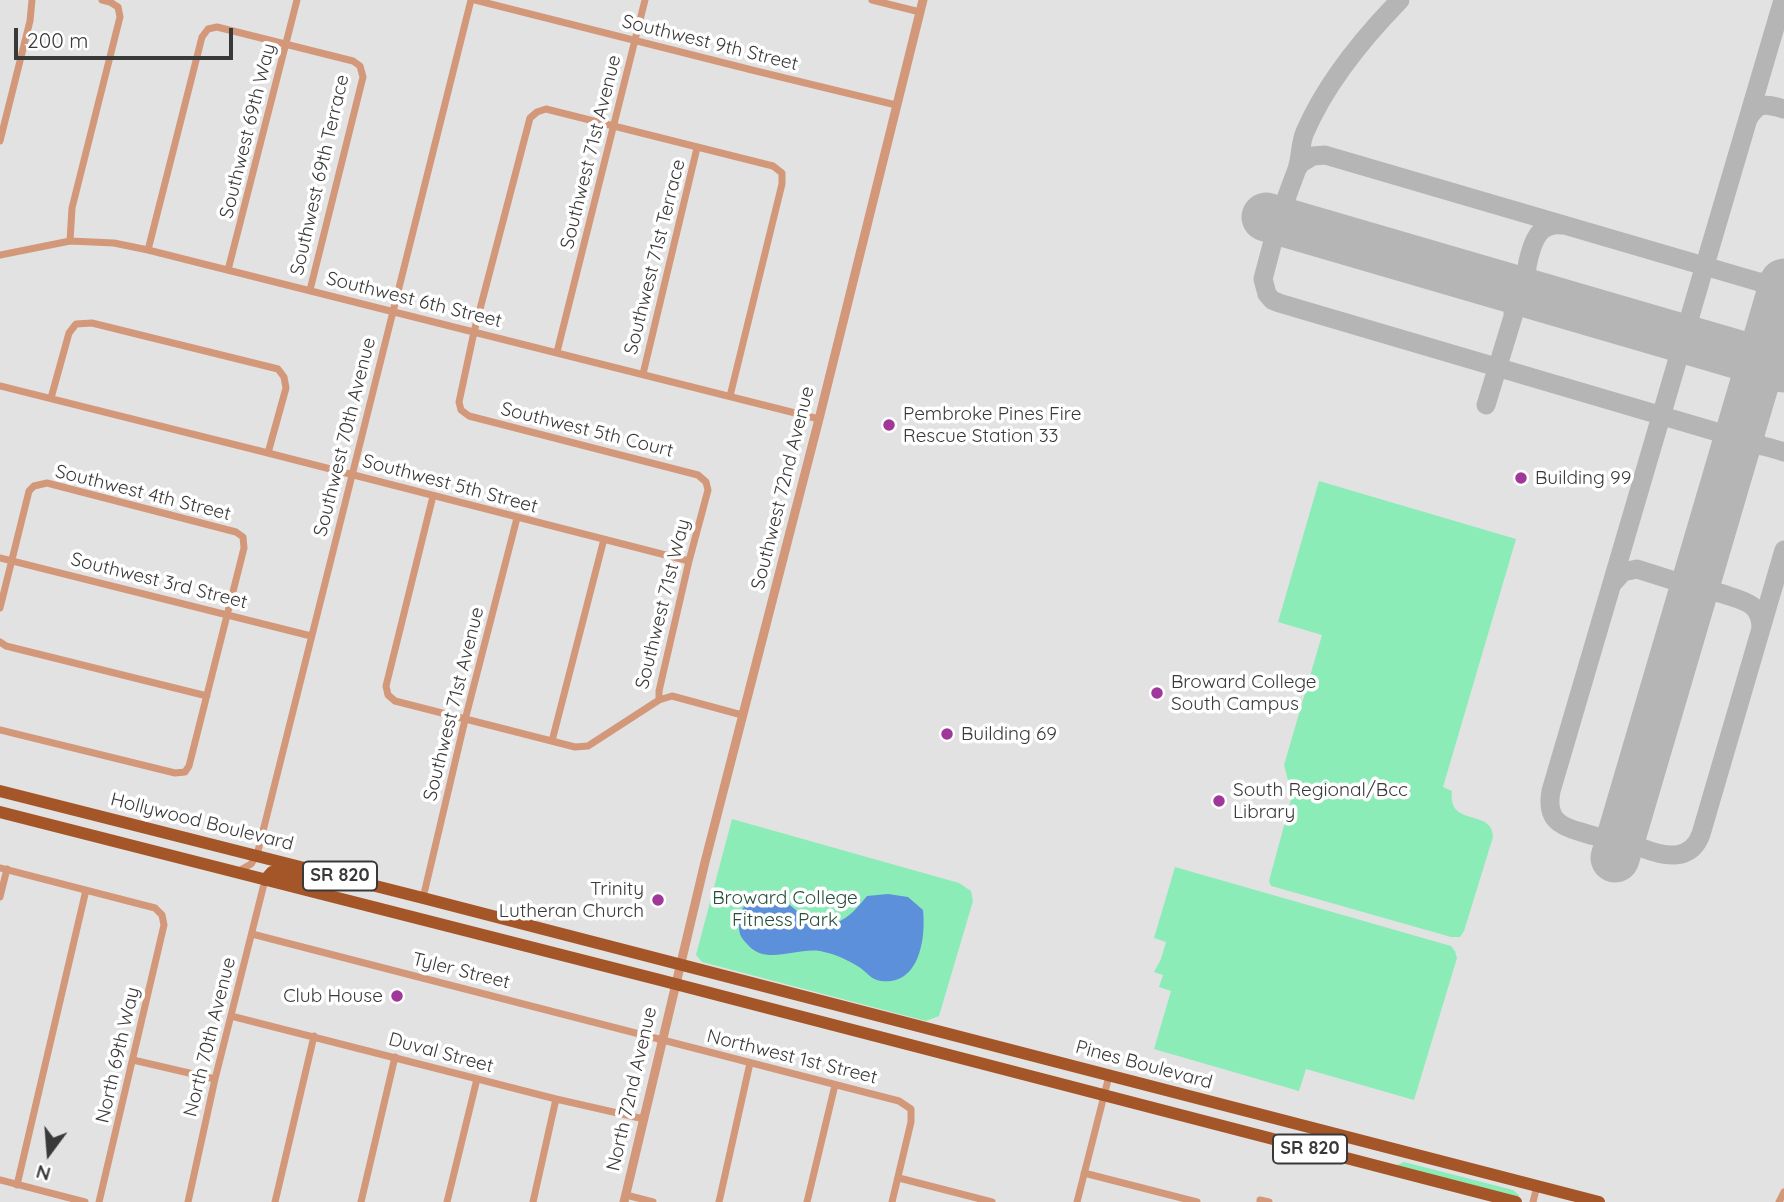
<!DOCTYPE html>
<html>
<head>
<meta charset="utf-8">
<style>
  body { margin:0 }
  #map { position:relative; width:1784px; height:1202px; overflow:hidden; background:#e2e2e3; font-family:Quicksand,sans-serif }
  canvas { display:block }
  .north { position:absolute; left:14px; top:1118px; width:70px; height:70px; -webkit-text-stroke:5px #fff; paint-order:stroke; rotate:196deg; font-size:19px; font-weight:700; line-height:28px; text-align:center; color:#39393a }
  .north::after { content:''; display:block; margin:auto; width:24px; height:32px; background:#39393a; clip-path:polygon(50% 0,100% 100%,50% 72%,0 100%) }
  .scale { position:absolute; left:14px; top:28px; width:219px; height:32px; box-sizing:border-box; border:4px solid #39393a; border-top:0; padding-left:9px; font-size:21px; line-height:24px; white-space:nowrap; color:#39393a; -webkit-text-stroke:5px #fff; paint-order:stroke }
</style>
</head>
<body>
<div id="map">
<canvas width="1784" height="1202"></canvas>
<div class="north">N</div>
<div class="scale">200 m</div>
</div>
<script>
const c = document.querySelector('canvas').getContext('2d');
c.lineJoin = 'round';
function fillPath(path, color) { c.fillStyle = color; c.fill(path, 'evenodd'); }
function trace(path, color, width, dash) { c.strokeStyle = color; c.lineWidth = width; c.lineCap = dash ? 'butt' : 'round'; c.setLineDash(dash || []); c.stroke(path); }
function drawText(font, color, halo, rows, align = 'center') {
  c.font = font + ' Quicksand,sans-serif'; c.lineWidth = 7; c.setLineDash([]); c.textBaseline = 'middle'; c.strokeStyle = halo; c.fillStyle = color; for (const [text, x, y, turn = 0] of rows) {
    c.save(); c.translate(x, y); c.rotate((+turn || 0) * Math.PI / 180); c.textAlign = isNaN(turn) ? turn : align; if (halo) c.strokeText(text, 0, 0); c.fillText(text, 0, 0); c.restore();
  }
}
fillPath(new Path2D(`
  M1319 481 1516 539 1443 787 1452 791C1447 828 1493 808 1493 837L1464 931 1460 937H1451L1275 887 1271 886 1269 881 1292 796 1284 765 1322 635 1278 622Z
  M732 819 959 883 971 891 973 901 939 1016 926 1021 702 962 696 955Z
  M1175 867 1451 946 1455 951 1457 958 1414 1100 1306 1069 1299 1091 1154 1049 1171 991 1159 987 1163 975 1154 972 1161 959 1166 942 1154 938Z
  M1404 1162 1513 1190 1519 1195 1518 1198 1395 1166Z`), '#8becb7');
fillPath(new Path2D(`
  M760 893H777C796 911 821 937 848 916 855 911 861 903 867 896L888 894 908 897 923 910C926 937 920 986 881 981 871 980 867 972 859 967 850 961 835 954 824 952 800 945 767 967 748 945 742 939 739 935 739 927 738 909 746 903 760 893Z`), '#5d90da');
trace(new Path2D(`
  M1748 119C1759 101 1766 104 1784 109
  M1297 169C1301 157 1300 143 1305 132 1326 83 1363 38 1400 0
  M1759 282C1771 288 1775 296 1777 308
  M1501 285C1511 293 1515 301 1513 314
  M1539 296C1535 292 1530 289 1528 284 1523 272 1532 240 1541 231 1547 226 1554 224 1562 225
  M1663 333C1675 340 1679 349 1677 362
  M1702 344C1690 346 1682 350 1677 362L1551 791C1546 818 1558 826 1581 832 1588 834 1595 837 1602 837 1609 838 1617 834 1623 837 1630 839 1635 845 1642 848 1665 857 1691 862 1701 834L1784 550
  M1702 344 1691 331 1690 316 1783 0
  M1486 405 1515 310 1525 300 1539 296
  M1744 418C1744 430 1749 440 1761 445
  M1732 461C1732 448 1729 439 1717 432L1279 303 1272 300 1267 294 1263 279 1273 241 1284 222 1287 196 1297 169 1301 163 1313 156 1325 155 1759 282H1773L1784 274
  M1732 461C1745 436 1763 446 1784 452
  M1701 566C1701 579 1707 588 1719 593
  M1612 584 1623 572 1637 569 1678 582 1685 590 1689 605
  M1689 605C1694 599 1700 594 1707 592 1715 591 1723 594 1729 596 1749 602 1761 606 1761 629`), '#b5b5b6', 19);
trace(new Path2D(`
  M1266 217 1784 368
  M1615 858 1784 283`), '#b5b5b6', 49);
trace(new Path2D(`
  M475 0 756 71 896 105
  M872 0 920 12
  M0 141 30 21 32 0
  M70 241 72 208 120 17 118 7 110 2 102 0
  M148 250 202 37 208 29 217 27 353 61 360 66 363 77 310 290
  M0 255 70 241 114 243 148 250 819 419
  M228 270 297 0
  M557 352 645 0
  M643 374 697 148
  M0 386 268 453 689 561
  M51 398 69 333 76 324 92 323 278 369 284 377 286 388 268 453
  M433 496 386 686 388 695 395 701 575 747 588 746 659 700V691L689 561 708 490 706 482 698 475 469 416 461 410 459 402 474 332 530 118 537 112 546 109 773 166 782 173V184L730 396
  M0 558 311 636
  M0 608 29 491 34 486 47 483 236 532 243 537 244 548 189 766 185 772 175 773 0 730
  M0 642 6 646 207 696
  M659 700 672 696 742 715
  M552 741 604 539
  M0 868 155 908 162 915 164 925 99 1202
  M237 872 251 864 257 855 471 0
  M0 897 7 869
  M423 898 465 720 517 518
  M252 934 899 1101 911 1109V1122L892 1202
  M231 1016 556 1099 644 1119
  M133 1060 215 1079
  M1084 1173 1197 1202
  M899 1178 992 1202
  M0 1180 85 1202
  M17 1185 86 890
  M626 1195 653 1202
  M188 1202 215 1079 265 880
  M275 1202 314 1036
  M361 1202 395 1057
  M447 1202 477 1079
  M533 1202 556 1099
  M719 1202 750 1063
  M807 1202 835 1085
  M1077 1202 1109 1076
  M1260 1202V1200L1269 1202
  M1533 1202 1537 1186
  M1779 1202 1784 1192`), '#d39879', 7);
trace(new Path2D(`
  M624 1202 705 862 819 419 923 0`), '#d39879', 9);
trace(new Path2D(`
  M0 791 423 898 1599 1202
  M0 812 660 980 1516 1202
  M265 880 272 872 322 882 335 884 347 880`), '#a45628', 12);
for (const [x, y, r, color] of [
  [889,425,7,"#a0389b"],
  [1521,478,7,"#a0389b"],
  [1157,693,7,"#a0389b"],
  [947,734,7,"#a0389b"],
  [1219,801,7,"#a0389b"],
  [658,900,7,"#a0389b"],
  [397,996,7,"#a0389b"]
]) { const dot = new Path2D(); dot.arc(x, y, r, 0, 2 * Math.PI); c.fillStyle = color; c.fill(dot); trace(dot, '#fff', 2.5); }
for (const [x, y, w] of [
  [340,876,74],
  [1310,1149,74]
]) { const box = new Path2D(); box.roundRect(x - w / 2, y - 14.5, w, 29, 5); c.fillStyle = '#fff'; c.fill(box); trace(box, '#39393a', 2); }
drawText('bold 18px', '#39393a', null, [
  ["SR 820",340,876],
  ["SR 820",1310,1149]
]);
drawText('19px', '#39393a', '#fff', [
  ["Southwest 9th Street",710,43,14],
  ["Southwest 69th Way",248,131,-76],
  ["Southwest 71st Avenue",591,152,-76],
  ["Southwest 69th Terrace",320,175,-77],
  ["Southwest 71st Terrace",655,257,-76],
  ["Southwest 6th Street",414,300,14],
  ["Southwest 5th Court",587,430,14],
  ["Southwest 70th Avenue",345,437,-76],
  ["Southwest 5th Street",450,484,15],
  ["Southwest 72nd Avenue",783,488,-76],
  ["Southwest 4th Street",143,493,14],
  ["Southwest 3rd Street",159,581,14],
  ["Southwest 71st Way",663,604,-76],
  ["Southwest 71st Avenue",454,704,-76],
  ["Hollywood Boulevard",202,822,14],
  ["Tyler Street",461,971,14],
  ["North 70th Avenue",210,1037,-76],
  ["Duval Street",441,1053,15],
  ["North 69th Way",118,1055,-77],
  ["Northwest 1st Street",792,1057,14],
  ["Pines Boulevard",1144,1065,15],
  ["North 72nd Avenue",632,1089,-77]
]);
drawText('19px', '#39393a', '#fff', [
  ["Pembroke Pines Fire",903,414],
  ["Rescue Station 33",903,436],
  ["Building 99",1535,478],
  ["Broward College",1171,682],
  ["South Campus",1171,704],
  ["Building 69",961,734],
  ["South Regional/Bcc",1233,790],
  ["Library",1233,812],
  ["Trinity",644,889,"right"],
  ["Lutheran Church",644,911,"right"],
  ["Club House",383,996,"right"]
], 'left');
drawText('19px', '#244f38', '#fff', [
  ["Broward College",785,898],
  ["Fitness Park",785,920]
]);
</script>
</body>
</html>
